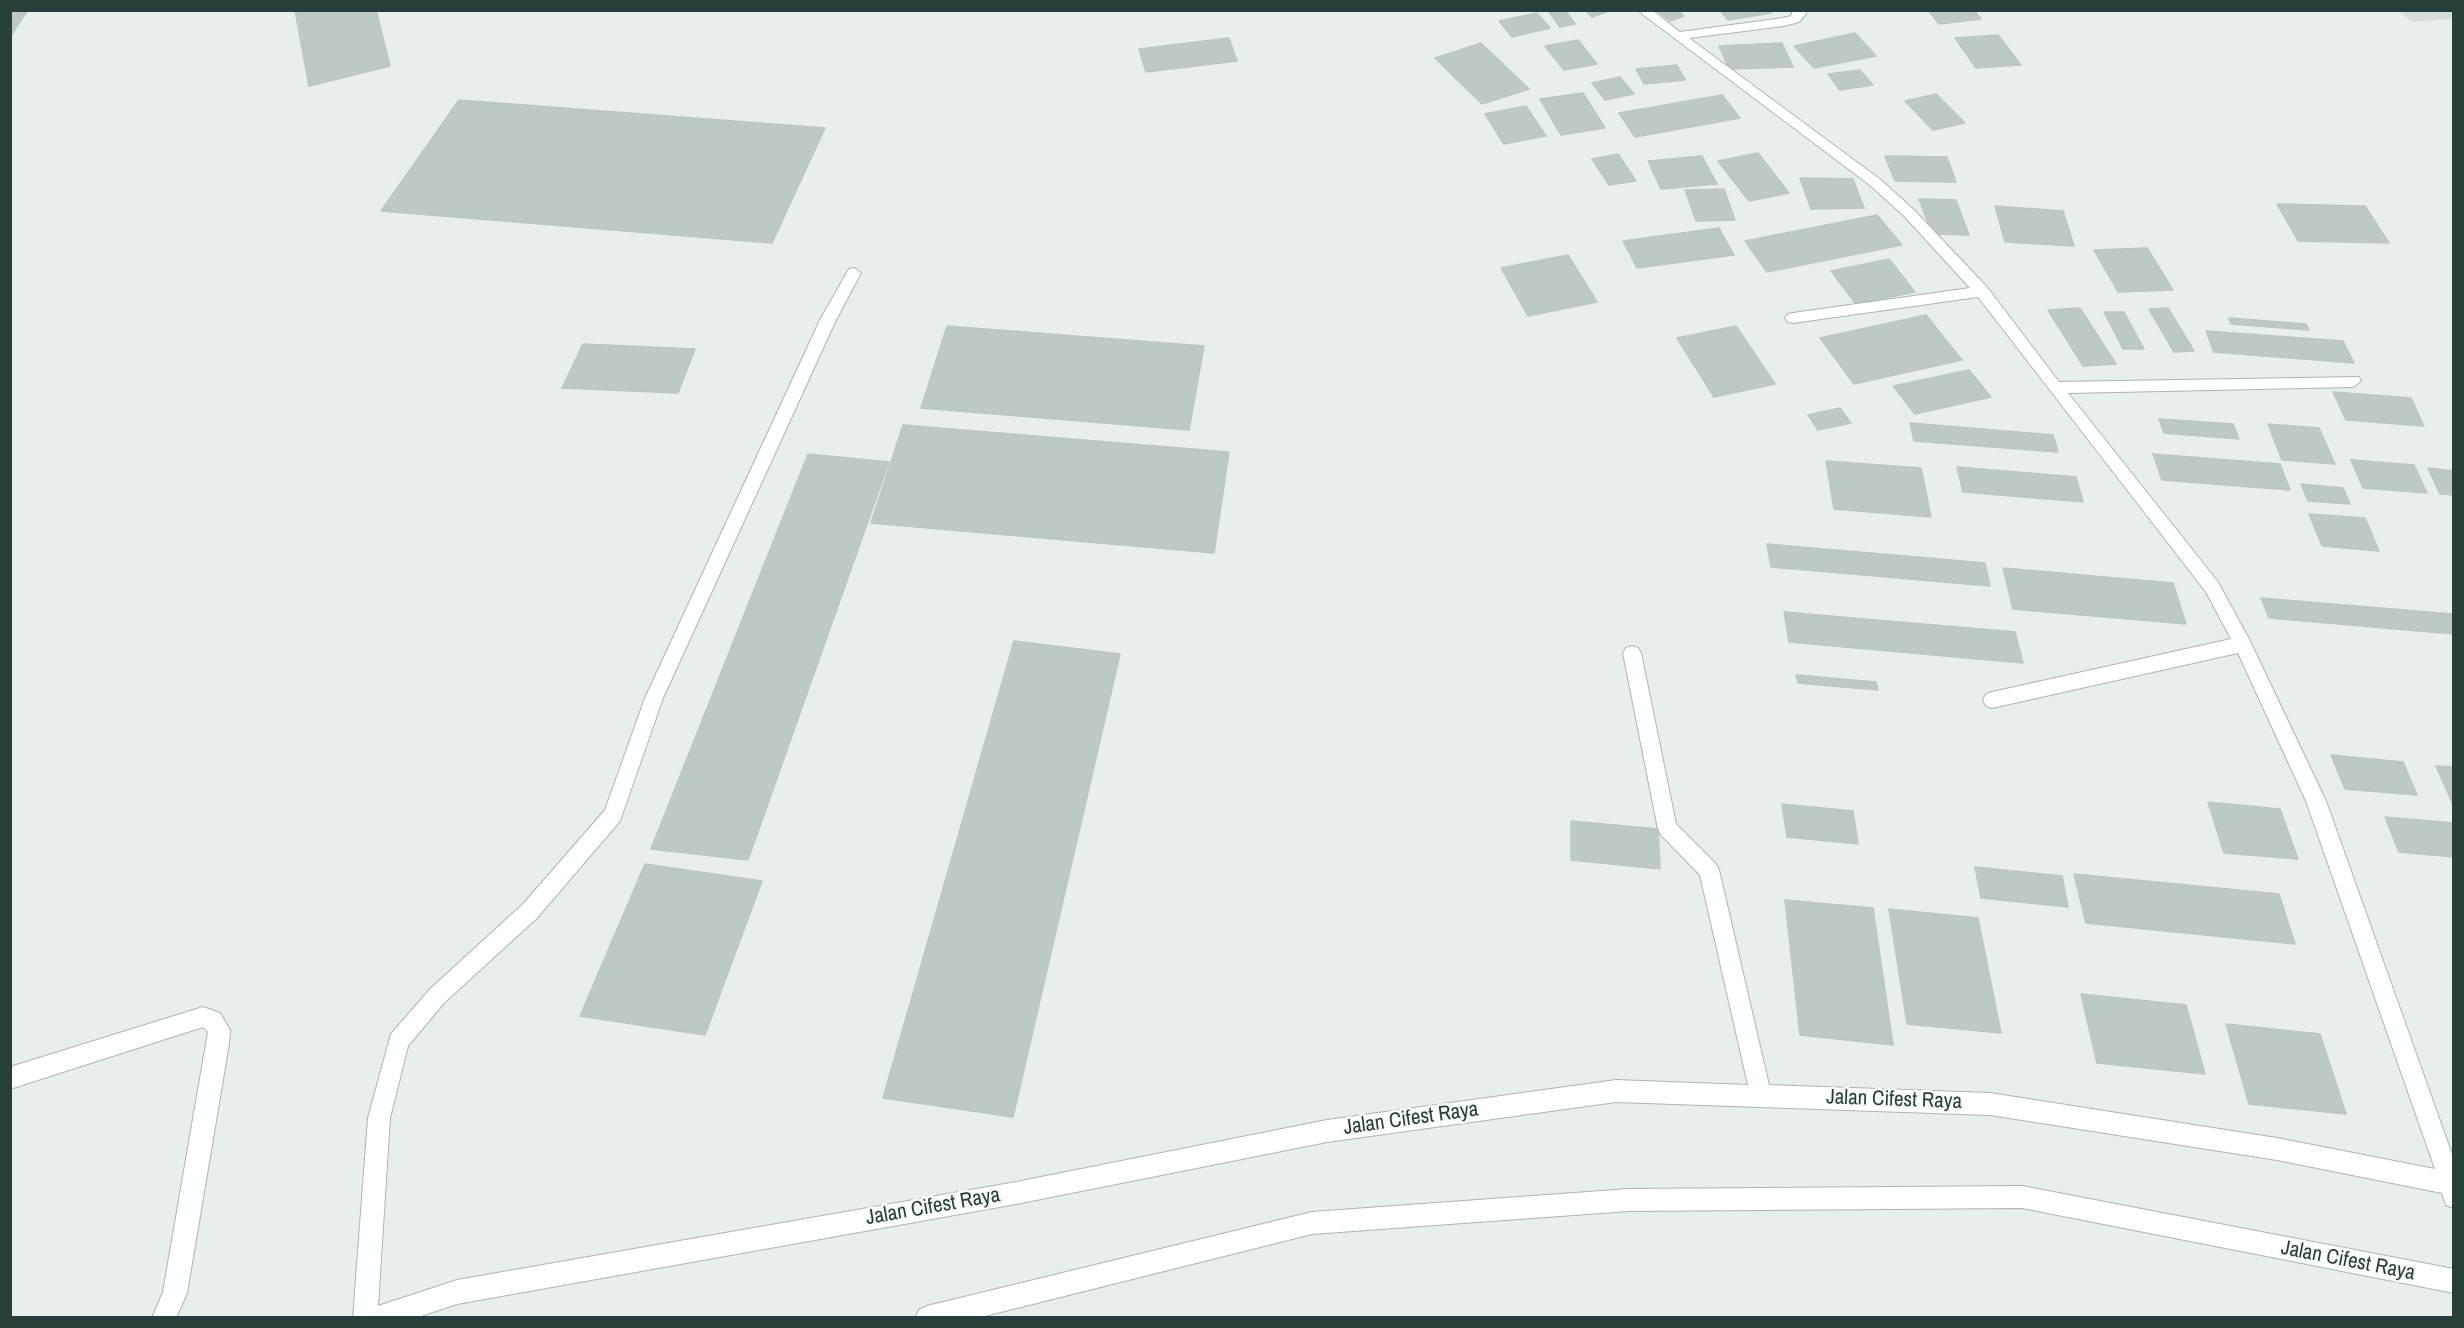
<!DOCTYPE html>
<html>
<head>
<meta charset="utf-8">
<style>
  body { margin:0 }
  #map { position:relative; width:2464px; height:1328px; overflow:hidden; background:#e7eeec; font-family:"Archivo Narrow",sans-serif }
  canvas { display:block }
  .frame { position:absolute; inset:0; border:12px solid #273f3b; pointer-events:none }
</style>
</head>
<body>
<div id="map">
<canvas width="2464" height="1328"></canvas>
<div class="frame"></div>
</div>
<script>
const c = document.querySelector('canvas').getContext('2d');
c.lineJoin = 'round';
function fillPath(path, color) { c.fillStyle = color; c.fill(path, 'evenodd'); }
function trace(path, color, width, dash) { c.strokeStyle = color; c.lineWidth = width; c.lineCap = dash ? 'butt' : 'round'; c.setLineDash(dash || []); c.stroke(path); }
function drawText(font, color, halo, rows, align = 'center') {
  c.font = font + ' "Archivo Narrow",sans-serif'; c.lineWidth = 5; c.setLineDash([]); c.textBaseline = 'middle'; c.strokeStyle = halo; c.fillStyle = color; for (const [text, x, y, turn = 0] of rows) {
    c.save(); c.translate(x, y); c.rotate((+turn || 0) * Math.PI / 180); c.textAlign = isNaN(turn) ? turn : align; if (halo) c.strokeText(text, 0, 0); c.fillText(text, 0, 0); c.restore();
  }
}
fillPath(new Path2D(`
  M2399 11H2453V19L2412 22Z`), '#d5dedb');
const building = new Path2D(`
  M10 10H28L10 37Z
  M295 10H376L390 66 309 86Z
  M1565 10 1575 24 1560 27 1549 12Z
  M1585 10H1608L1609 11 1592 17Z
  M1656 10H1677L1684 16 1670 21Z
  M1720 10H1769L1771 13 1728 20Z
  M1928 10H1974L1981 19 1939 24Z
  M1537 13 1550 28 1512 37 1499 21Z
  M1855 33 1876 56 1814 68 1794 46Z
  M1998 35 2021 65 1976 68 1955 38Z
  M1229 38 1237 61 1146 72 1139 49Z
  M1578 40 1597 64 1564 70 1545 46Z
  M1481 43 1529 89 1482 104 1435 58Z
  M1782 43 1793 67 1729 69 1719 46Z
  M1677 65 1685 80 1644 84 1636 69Z
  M1860 70 1873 85 1840 90 1828 74Z
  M1620 77 1634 94 1605 100 1592 83Z
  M1583 93 1605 128 1561 135 1540 99Z
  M1936 94 1965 123 1933 130 1905 101Z
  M1722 95 1740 118 1635 137 1619 113Z
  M459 100 825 128 772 243 381 211Z
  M1526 106 1546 136 1504 144 1485 114Z
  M1758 153 1789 193 1749 201 1718 161Z
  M1618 154 1636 181 1609 185 1592 159Z
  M1702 156 1717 184 1661 189 1648 161Z
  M1885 156 1947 157 1956 182 1895 181Z
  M1800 178 1853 179 1864 208 1811 209Z
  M1724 189 1735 220 1696 221 1685 190Z
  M1919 199 1956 200 1969 235 1932 234Z
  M2277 204 2365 206 2389 243 2298 241Z
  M1995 206 2063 211 2074 246 2005 242Z
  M1877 215 1902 245 1767 272 1745 241Z
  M1719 228 1734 255 1637 268 1623 241Z
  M2147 248 2173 290 2118 292 2094 250Z
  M1568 255 1597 302 1528 316 1501 268Z
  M1889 259 1915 292 1856 304 1831 271Z
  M2080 308 2116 364 2083 366 2048 310Z
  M2168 308 2194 351 2174 352 2149 309Z
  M2104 312H2124L2144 349H2123Z
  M1926 315 1962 360 1854 384 1820 338Z
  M2229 318 2306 324 2309 330 2231 324Z
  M947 326 1204 346 1189 430 921 408Z
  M1736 326 1775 384 1714 397 1677 338Z
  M2206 331 2343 341 2354 363 2214 352Z
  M583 344 695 349 678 393 562 388Z
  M1969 370 1991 397 1915 414 1893 386Z
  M2333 392 2411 398 2424 426 2346 420Z
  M1840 408 1851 423 1818 430 1808 415Z
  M2159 419 2233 424 2239 439 2164 433Z
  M1910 423 2053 435 2058 452 1914 441Z
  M2268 424 2319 428 2335 464 2282 460Z
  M903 425 1229 452 1214 553 871 523Z
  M808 454 889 462 748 860 651 849Z
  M2153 454 2280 464 2290 490 2162 480Z
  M2351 460 2414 465 2427 493 2363 488Z
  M1826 461 1921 468 1931 517 1834 509Z
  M1957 467 2076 477 2083 502 1963 492Z
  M2428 468 2454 471V495L2440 494Z
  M2301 484 2343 488 2350 504 2308 501Z
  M2309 514 2365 518 2379 551 2322 546Z
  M1767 544 1985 563 1990 586 1771 567Z
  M2003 568 2173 583 2186 624 2013 609Z
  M2261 598 2453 614 2454 634 2269 618Z
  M1784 612 2015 632 2023 663 1789 642Z
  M1014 641 1120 654 1013 1117 883 1098Z
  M1796 675 1876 682 1878 690 1798 683Z
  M2331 755 2403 762 2417 795 2345 789Z
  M2436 766 2454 767V807Z
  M2208 802 2280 809 2298 859 2224 853Z
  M1782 804 1853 811 1858 844 1787 837Z
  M2385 817 2454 823V857L2399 852Z
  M1571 821 1658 829 1660 869 1571 860Z
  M645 864 762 881 705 1035 580 1016Z
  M1975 867 2062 876 2068 907 1981 898Z
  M2074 874 2279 894 2295 944 2086 923Z
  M1785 900 1873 908 1893 1045 1800 1035Z
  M1889 909 1978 918 2001 1033 1907 1024Z
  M2081 994 2186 1005 2205 1074 2097 1063Z
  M2226 1024 2320 1034 2346 1114 2249 1104Z`);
fillPath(building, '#bcc9c5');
trace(building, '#bac7c3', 1.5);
const minor = new Path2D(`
  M1637 10H1652L1680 32 1783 18 1791 16 1793 10H1805L1806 14 1799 22 1784 26 1689 38 1881 180 1914 210 1987 287 2059 382 2359 377 2361 381 2353 387 2068 393 2218 582 2249 639 2326 801 2454 1160V1208L2446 1205 2442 1193 2277 1160 1990 1115 1616 1102 1327 1142 1016 1204 457 1304 415 1318H353L368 1118 391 1034 430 989 523 904 605 810 645 698 820 320 849 269 854 268 861 273 836 320 663 698 620 821 537 918 444 1003 408 1046 390 1118 378 1306 457 1280 1016 1182 1327 1120 1616 1080 1748 1085 1700 875 1661 835 1658 829 1623 653 1626 648 1632 646 1638 648 1641 653 1676 824 1716 864 1719 870 1769 1085 1990 1093 2277 1138 2435 1169 2306 801 2238 653 1992 708 1986 706 1983 700 1986 694 1992 692 2231 639 2206 592 1978 297 1793 323 1788 322 1785 318 1788 314 1793 313 1970 288 1904 216 1871 186Z
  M203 1007 220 1013 230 1030 229 1044 187 1293 176 1318H152L163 1292 208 1032 203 1027 10 1089V1067Z
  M2022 1186 2454 1269V1293L2022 1208 1629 1211 1312 1234 977 1318H915L919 1310 927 1306 1312 1212 1629 1189Z`);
trace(minor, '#aab6b3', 2);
fillPath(minor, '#fff');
drawText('21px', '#273f3b', '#f7fbf9', [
  ["Jalan Cifest Raya",1894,1100,2],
  ["Jalan Cifest Raya",1411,1119,-8],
  ["Jalan Cifest Raya",933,1207,-10],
  ["Jalan Cifest Raya",2348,1261,11]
]);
</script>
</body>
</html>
